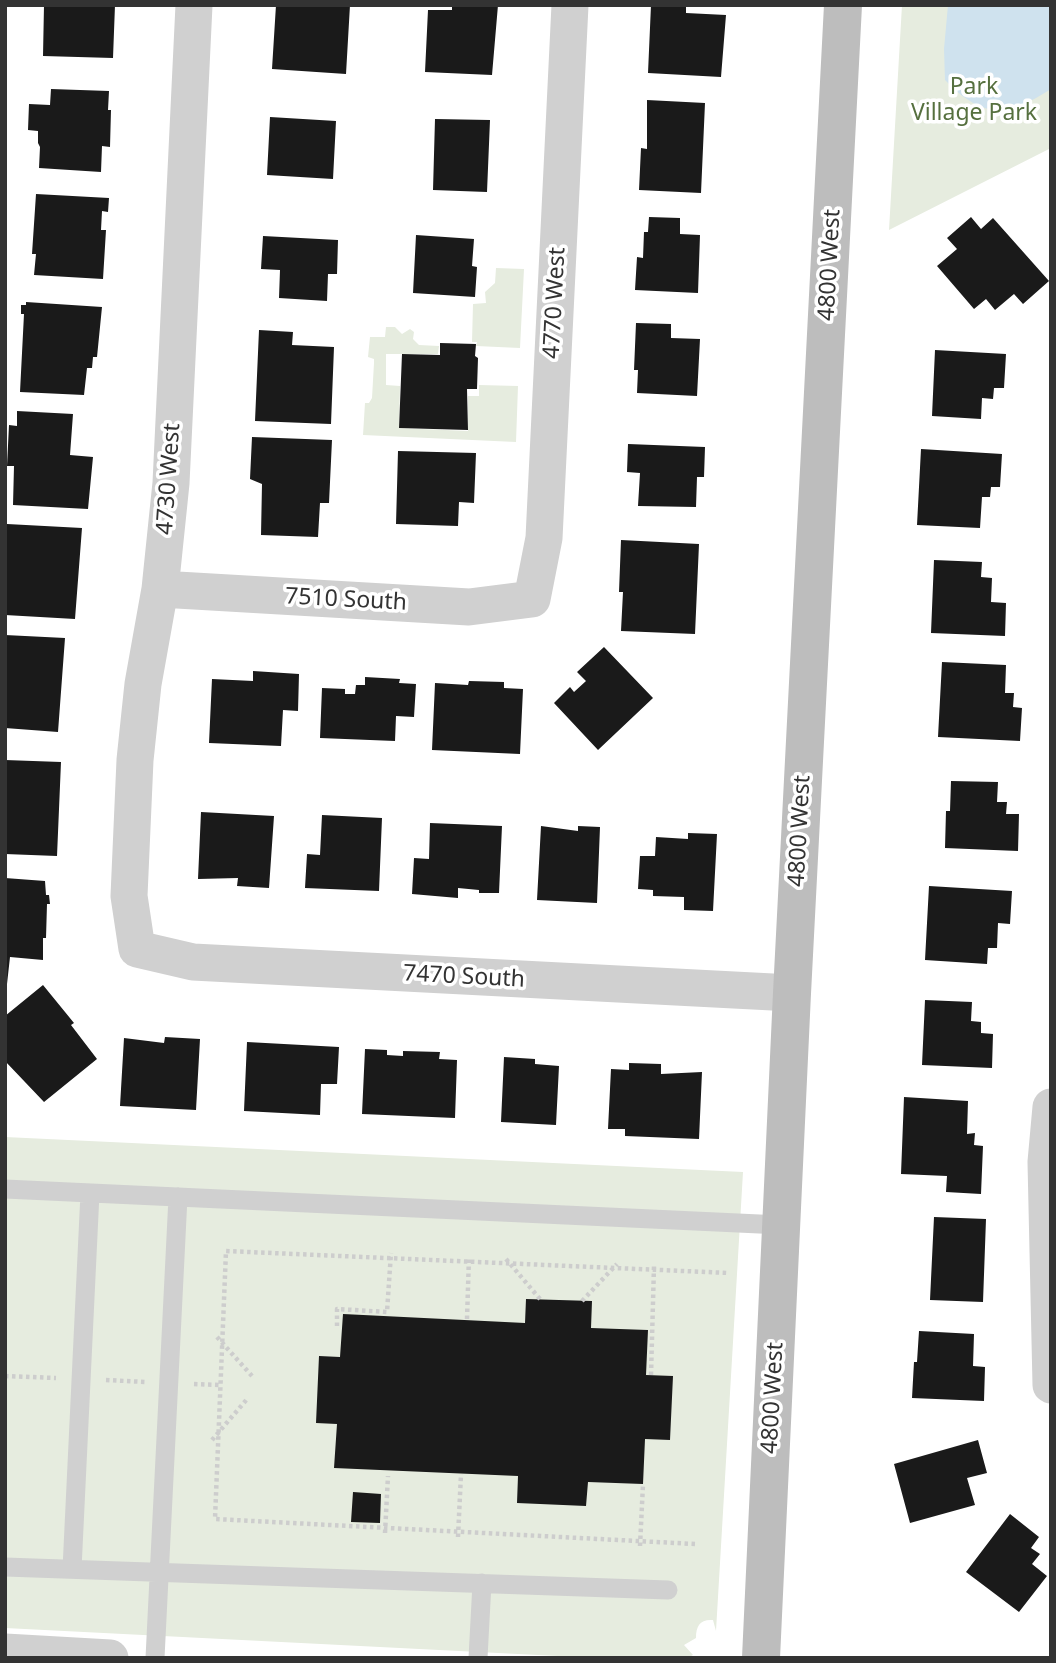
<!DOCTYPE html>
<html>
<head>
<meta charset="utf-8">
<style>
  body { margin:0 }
  #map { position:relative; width:1056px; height:1663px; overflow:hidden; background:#fff; font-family:"Noto Sans",sans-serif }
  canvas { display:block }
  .frame { position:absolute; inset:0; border:7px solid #333; pointer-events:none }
</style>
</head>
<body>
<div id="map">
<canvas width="1056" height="1663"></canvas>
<div class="frame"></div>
</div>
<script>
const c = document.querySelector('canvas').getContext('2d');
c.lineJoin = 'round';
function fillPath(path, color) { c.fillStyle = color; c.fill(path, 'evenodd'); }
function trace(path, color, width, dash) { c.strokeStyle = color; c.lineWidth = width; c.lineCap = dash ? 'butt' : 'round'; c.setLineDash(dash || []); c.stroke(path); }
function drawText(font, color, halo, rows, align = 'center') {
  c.font = font + ' "Noto Sans",sans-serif'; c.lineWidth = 7; c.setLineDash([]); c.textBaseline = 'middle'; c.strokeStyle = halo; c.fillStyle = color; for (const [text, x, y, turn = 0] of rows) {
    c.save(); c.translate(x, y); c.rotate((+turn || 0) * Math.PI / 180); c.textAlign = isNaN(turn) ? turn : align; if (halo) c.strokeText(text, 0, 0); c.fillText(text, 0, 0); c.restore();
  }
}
fillPath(new Path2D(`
  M902 5H1051V148L889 230Z
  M496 268 524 269 520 348 476 346 477 342H472L473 304 486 303 485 292 495 283Z
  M386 327H395L402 334 410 329 414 332 413 339 419 345 439 346 438 354H386V385L400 386 399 428 468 431V396H479V385L518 386 516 442 363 435 365 403H369L372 398 374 363V359L368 357 370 337H385Z
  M5 1137 743 1172 716 1631 713 1620C700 1619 696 1626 696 1638L684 1645 693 1655 687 1658H597L5 1628Z`), '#e6ecdf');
fillPath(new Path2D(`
  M948 5H1051V89C1006 118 983 119 945 80L944 49Z`), '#cfe2ee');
fillPath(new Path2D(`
  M44 5H115L113 58 43 56Z
  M276 5H350L346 74 272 69Z
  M452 5H498L492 75 425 72 428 10H452Z
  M651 5H686V13L726 15 721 77 648 73Z
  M51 89 109 91 108 110H111L110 147 102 146 101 172 39 168 40 147 38 143V131L28 130 29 104 50 105Z
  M647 100 705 103 701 193 639 190 641 148 647 149Z
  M270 117 336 121 333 179 267 175Z
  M435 119 490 120 487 192 433 190Z
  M36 194 109 198 108 212 102 211 101 230H106L103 279 34 275 36 254H32Z
  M649 217 680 218V234L700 235 698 293 635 290 637 257 643 258 644 232H648Z
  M971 217 981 229 993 218 1049 281 1023 304 1014 294 995 310 986 299 974 309 937 266 957 249 947 238Z
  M416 235 474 239 472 266 477 267 475 297 413 293Z
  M263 236 338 240 337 274H328L327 301 279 298 280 270 261 269Z
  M26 302 102 307 97 357H93L92 368H87L84 395 20 392 24 314H21V305H26Z
  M636 323 671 324V338L700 339 697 396 637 393 638 370H634Z
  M259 330 293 332 292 345 334 347 331 424 255 421Z
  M440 343 476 344 475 356 478 358 477 389H467L468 430 399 428 402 354 440 355Z
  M935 350 1006 354 1004 388H994L993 399 982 398 981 419 932 416Z
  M17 411 73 414 70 455 93 457 88 509 13 505 14 466H7L9 425 17 426Z
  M252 437 332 440 329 503H320L318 537 261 535 262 484 250 479Z
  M628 444 705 447 704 477H697L696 507 638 506 640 473 627 472Z
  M921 449 1002 454 1000 487H991L990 497H982L980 528 917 525Z
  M398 451 476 453 474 503 459 502 458 526 396 524Z
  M7 524 82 528 75 619 5 615Z
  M621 540 699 544 695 634 621 631 623 592H619Z
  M934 560 982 562 981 577 992 578 991 602 1006 603 1005 636 931 633Z
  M5 635 65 638 58 732 5 728Z
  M604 647 653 698 598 750 554 703 570 687 574 692 586 681 577 672Z
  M942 662 1006 665 1005 693H1014L1013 707 1022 708 1020 741 938 737Z
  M253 671 299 674 298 711 283 710 281 746 209 743 212 679 253 681Z
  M365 677 400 679 399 683 416 684 414 717 396 716 395 741 320 738 322 688 345 689V694H355L356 685H365Z
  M469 681 504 682V688L523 689 520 754 432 750 435 683 468 685Z
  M5 760 61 762 57 856 5 854Z
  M951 781 998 782 997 802H1007L1006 814H1019L1018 851 945 848 946 811H950Z
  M201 812 274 816 269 888 237 886 238 878 198 879Z
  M322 815 382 818 379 891 305 888 307 854 320 855Z
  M430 823 502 826 499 893H479V890L458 888V898L412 894 414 858 429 859Z
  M541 826 578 831V826L600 827 597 903 537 900Z
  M688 833 717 834 713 911 684 910V897L653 896V890L638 889 640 856H655L656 837 688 839Z
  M5 878 45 881 46 895H49L50 904H47L46 938H43V960L10 957 7 984H5Z
  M929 886 1012 891 1010 924 998 923 997 948H988L987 964 925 960Z
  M43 985 74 1023 71 1025 97 1059 44 1102 5 1061V1016Z
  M925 1000 972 1002 971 1021 981 1022V1033L993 1034 992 1068 922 1065Z
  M165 1037 200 1039 196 1110 120 1106 124 1038 164 1043Z
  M247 1042 339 1047 337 1084H321L320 1115 244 1111Z
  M365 1049 387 1050V1055L403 1056V1051L440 1052 439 1059 457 1060 455 1118 362 1114Z
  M504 1057 535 1059V1064L559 1066 556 1125 501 1122Z
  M629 1063 661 1064V1074L702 1072 699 1139 625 1136V1129H608L611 1069 629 1070Z
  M904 1097 968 1101 967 1134 975 1133 974 1145 983 1146 981 1194 946 1192 947 1176 901 1174Z
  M934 1217 986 1219 983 1302 930 1300Z
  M526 1299 592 1301 591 1328 648 1330 646 1375 673 1376 670 1440 645 1439 643 1484 588 1482 586 1506 517 1503 518 1476 334 1468 337 1424 316 1423 319 1356 340 1357 343 1314 525 1323Z
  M919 1331 974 1334 973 1366 985 1367 984 1401 912 1398 914 1362H917Z
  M978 1440 987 1473 967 1478 975 1505 910 1523 894 1464Z
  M353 1492 381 1494 380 1523 351 1522Z
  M1010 1514 1039 1537 1031 1548 1040 1554 1032 1564 1047 1576 1019 1612 966 1572Z`), '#1a1a1a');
trace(new Path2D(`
  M506 1259 540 1299
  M582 1301 617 1264
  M467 1319 469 1257
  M337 1326V1309L387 1312 391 1253
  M217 1337 252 1376
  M651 1375 654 1266
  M5 1376 56 1378
  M106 1380 146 1382
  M194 1384 221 1385
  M212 1440 248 1398
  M385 1533 388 1476
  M458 1537 461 1474
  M695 1544 215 1519 226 1251 729 1273
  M640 1546 643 1484`), '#cdcdcd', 4.5, [3.5, 3.5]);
trace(new Path2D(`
  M5 1189 781 1225
  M5 1567 668 1590
  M72 1569 90 1193
  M155 1658 178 1197
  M478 1658 482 1583`), '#d0d0d0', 19);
trace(new Path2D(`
  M194 5 171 483 160 589 143 684 135 760 129 896 137 949 193 962 792 993
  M160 589 469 607 532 599 544 538 570 5
  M1051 1107 1046 1162 1051 1385
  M5 1652 110 1658`), '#d0d0d0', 37);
trace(new Path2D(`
  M761 1658 792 993 843 5`), '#bdbdbd', 38);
drawText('23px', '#56703f', '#fff', [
  ["Park",974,87],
  ["Village Park",974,113]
]);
drawText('23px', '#333', '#fff', [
  ["4800 West",830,265,-87],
  ["4770 West",555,303,-87],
  ["4730 West",169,479,-86],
  ["7510 South",346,600,3],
  ["4800 West",800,831,-87],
  ["7470 South",464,977,3],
  ["4800 West",773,1398,-87]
]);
</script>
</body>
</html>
